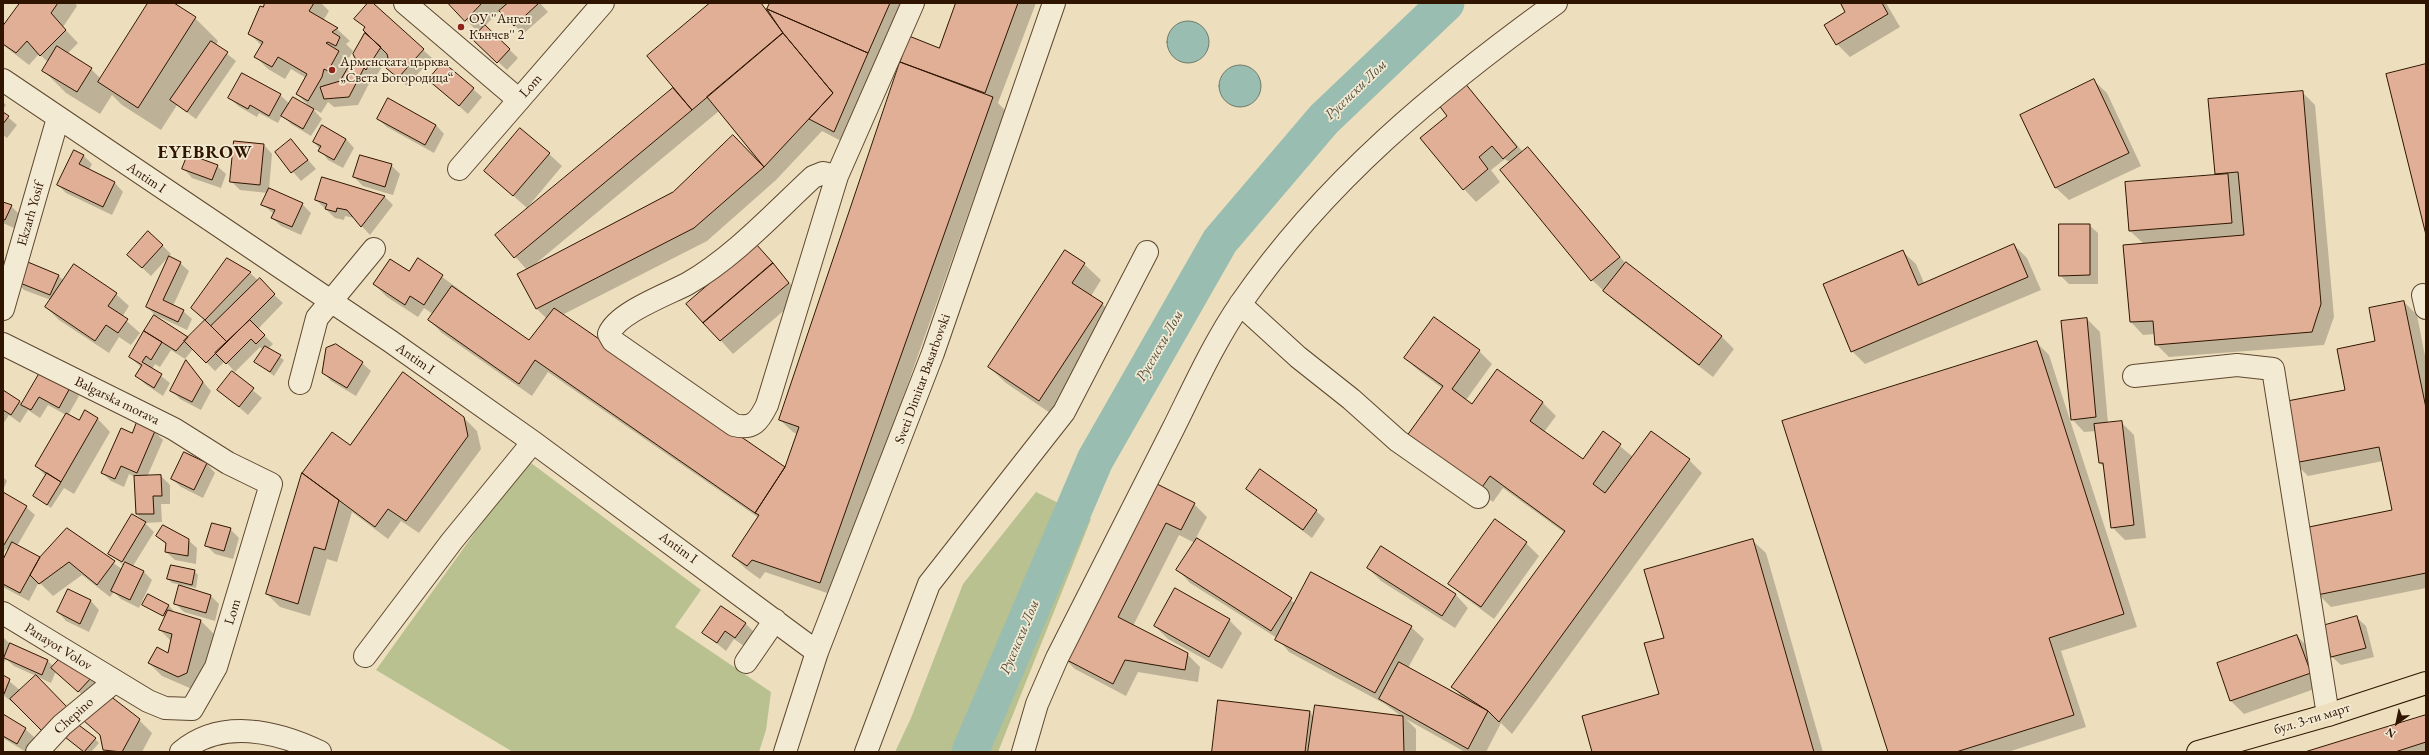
<!DOCTYPE html>
<html>
<head>
<meta charset="utf-8">
<style>
  body { margin:0 }
  #map { position:relative; width:2429px; height:755px; overflow:hidden; background:#eddfbd; font-family:"EB Garamond",serif }
  canvas { display:block }
  .frame { position:absolute; inset:0; border:4px solid #2f1500; pointer-events:none }
  .north { position:absolute; left:2377px; top:703px; width:40px; height:40px; -webkit-text-stroke:3px #f3ead4; paint-order:stroke; rotate:213deg; font-size:11px; font-weight:700; line-height:16px; text-align:center; color:#2f1500 }
  .north::after { content:''; display:block; margin:auto; width:14px; height:18px; background:#2f1500; clip-path:polygon(50% 0,100% 100%,50% 72%,0 100%) }
</style>
</head>
<body>
<div id="map">
<canvas width="2429" height="755"></canvas>
<div class="frame"></div>
<div class="north">N</div>
</div>
<script>
const c = document.querySelector('canvas').getContext('2d');
c.lineJoin = 'round';
function fillPath(path, color) { c.fillStyle = color; c.fill(path, 'evenodd'); }
function trace(path, color, width, dash) { c.strokeStyle = color; c.lineWidth = width; c.lineCap = dash ? 'butt' : 'round'; c.setLineDash(dash || []); c.stroke(path); }
function drawText(font, color, halo, rows, align = 'center') {
  c.font = font + ' "EB Garamond",serif'; c.lineWidth = 3.5; c.setLineDash([]); c.textBaseline = 'middle'; c.strokeStyle = halo; c.fillStyle = color; for (const [text, x, y, turn = 0] of rows) {
    c.save(); c.translate(x, y); c.rotate((+turn || 0) * Math.PI / 180); c.textAlign = isNaN(turn) ? turn : align; if (halo) c.strokeText(text, 0, 0); c.fillText(text, 0, 0); c.restore();
  }
}
fillPath(new Path2D(`
  M527 460 701 590 675 627 771 692 766 730 759 752H513L376 670Z
  M1036 492 1091 519 998 752H895L911 718 963 584Z`), '#b9c190');
const water = new Path2D(`
  M1167 42a21 21 0 1 1 42 0a21 21 0 1 1-42 0Z
  M1219 86a21 21 0 1 1 42 0a21 21 0 1 1-42 0Z`);
fillPath(water, '#99bdb1');
trace(water, '#6f7a6a', 1);
fillPath(new Path2D(`
  M21 3H75L77 6 63 27 78 43 67 54 91 69 101 79 149 3H172L195 18 218 41 216 45 236 61 196 119 177 105 161 130 122 105 112 95 100 114 66 93 43 70 48 62 39 54 29 65 3 45V28Z
  M266 3H321L329 11 323 21 337 29 350 41 346 44 353 51 349 58 341 54 354 65 357 60 354 54 366 28 356 19 371 3 432 58 407 86 387 68 389 56 375 78 373 76 358 105 334 107 328 102 321 113 312 108 322 119 311 136 291 124 282 115 278 123 259 113 257 117 238 106 230 98 280 95 290 104 311 108 297 94 306 78 291 69 285 79 268 69 256 57 262 46 249 33Z
  M449 3H540L548 12 523 34 500 10 485 26 518 58 507 70 482 47 479 33Z
  M712 3H760L767 11 771 3H908L847 144 822 131 776 180 707 241 562 315 785 469 797 434 793 432 780 420 910 38 940 49 957 3H1036L998 103 1005 110 833 595 765 572 760 579 746 569 733 556 759 518 548 372 532 396 442 333 429 320 433 314 424 308 418 317 387 297 374 284 409 273 418 259 530 342 547 319 537 309 518 274 527 270 496 235 675 88ZM719 111 761 165 534 265Z
  M1844 3H1886L1900 27 1850 57 1837 44 1847 12Z
  M443 63 482 97 468 114 429 80Z
  M2094 81 2107 93 2141 166 2069 200 2056 188Z
  M1464 84 1523 152 1528 148 1540 161 1626 264 1721 336 1734 349 1713 377 1618 304 1592 280 1501 171 1510 163 1505 159 1491 170 1500 182 1476 202 1464 189 1448 116Z
  M2302 92 2315 105 2334 317 2324 345 2169 357 2156 344 2155 334 2143 335 2131 322 2144 244 2130 231 2218 176 2216 174Z
  M3 102 6 105 3 109Z
  M3 113 17 125 7 138 3 135Z
  M378 119 436 125 444 134 434 153 387 127Z
  M323 126 346 139 354 148 343 168 328 160 314 142Z
  M291 140 316 169 301 181 276 152Z
  M264 145 272 154 269 189 302 204 311 213 301 235 281 226 272 218 274 214 262 204 268 193 240 190 231 181Z
  M549 154 562 166 527 208 485 171Z
  M84 156 92 164 89 170 115 183 123 192 112 215 66 193 58 185Z
  M391 165 400 174 393 195 363 186 354 177Z
  M217 166 226 174 221 188 192 178 184 169Z
  M384 196 393 205 370 235 354 218 345 216 344 220 335 218 316 200Z
  M3 203 11 206 20 215 14 228 3 223Z
  M2089 225 2098 233V284H2069L2060 275Z
  M162 245 171 254 151 276 137 263Z
  M756 245 801 296 733 354 688 304Z
  M2014 245 2027 258 2041 290 1865 364 1852 351 1903 252 1916 264 1924 283Z
  M180 263 189 271 173 306 183 311 192 319 187 330 155 315 147 307Z
  M1084 264 1101 280 1091 296 1102 304 1119 321 1056 417 1006 383 989 367Z
  M250 273 283 303 258 329 273 344 268 349 284 360 274 376 256 362 263 350 260 347 235 372 225 361 215 371 193 349 185 359 171 350 160 367 155 364 152 369 170 383 163 396 145 384 137 376 142 368 130 357 155 317 188 338 206 321 192 308Z
  M58 275 64 281 116 294 129 306 122 317 140 333 131 345 119 337 109 353 59 320 46 307 51 300 24 290 16 281Z
  M2404 302 2417 315 2426 361V588L2331 607 2318 594 2393 511 2383 461 2308 476 2295 463 2346 391Z
  M1434 318 1479 351 1492 364 1466 400 1472 405 1497 370 1543 403 1556 416 1544 432 1583 460 1603 432 1633 457 1689 460 1702 473 1512 734 1501 723 1486 752H1465L1406 719 1416 729V752H1213L1219 702 1310 712 1314 717 1401 716 1385 704 1289 652 1277 638 1190 583 1178 570 1195 543 1179 535 1133 626 1187 654 1200 667 1198 682 1138 672 1126 696 1075 669 1062 656 1151 482 1194 504 1207 517 1196 538 1295 603 1411 627 1424 639 1408 668 1463 698 1453 687 1565 533 1503 488 1493 502 1420 449 1442 388 1418 370 1405 358Z
  M2087 319 2100 332 2108 423 2121 422 2134 435 2146 538 2125 540 2112 527 2105 468 2100 463 2096 431 2084 432 2072 419Z
  M2036 342 2049 355 2137 627 2061 651 2086 727 2008 752H1889Z
  M186 362 211 391 201 410 180 399 172 391Z
  M362 363 371 371 356 396 331 381 323 372Z
  M42 371 71 387 79 396 68 415 79 422 85 412 98 419 110 432 74 494 64 488 51 508 34 496 46 476 36 466 66 415 48 405 40 418 28 410 20 423 9 415 3 424V391L23 404Z
  M232 373 262 398 248 415 219 390Z
  M464 418 477 431 481 449 419 533 401 521 388 539 352 512 337 562 327 559 310 616 280 607 267 594 350 447Z
  M155 432 163 440 147 477 161 476 170 485V504H161L162 522 145 523 137 514 135 477 129 474 124 487 111 481 102 473 132 434Z
  M184 454 207 464 215 473 203 498 181 487 172 479Z
  M3 477 7 481 3 490Z
  M1247 489 1316 511 1325 519 1312 538Z
  M3 493 26 507 35 515 17 546 40 558 67 529 123 570 124 566 110 554 145 523 154 532 133 566 144 572 152 580 139 608 121 599 114 592 110 597 82 575 53 596 39 582 29 601 3 587V562L9 551 6 549 3 554ZM118 558 127 564 126 565 118 561Z
  M1495 521 1526 543 1539 556 1494 619 1463 596 1450 584Z
  M230 529 239 538 233 559 215 554 206 545Z
  M157 536 188 540 197 548 196 564 175 560 166 552 167 545Z
  M1753 541 1766 553 1823 752H1593L1660 695 1665 638Z
  M1381 548 1456 595 1468 608 1455 628 1381 581 1368 568Z
  M194 571 198 575 196 588 172 583 168 579Z
  M180 587 211 596 219 604 215 621 184 612 175 603Z
  M69 590 91 601 99 610 89 632 66 621 58 612Z
  M149 595 169 606 173 610 172 612 201 621 214 634 200 686 192 689 162 676 149 663 169 654 171 641 160 630 166 618 144 604Z
  M2357 618 2366 626 2374 657 2341 665 2332 657Z
  M1229 620 1242 633 1222 669 1168 639 1155 626Z
  M745 623 754 632 744 646 734 639 726 651 704 633Z
  M2297 636 2310 649 2323 686 2244 714 2231 701 2218 664Z
  M3 637 11 645 48 661 54 667 91 678 100 686 88 700 56 671 51 683 36 676 17 706 3 695V676L21 691 36 676 14 666 6 659 3 665Z
  M3 716 25 729 34 737 26 752 3 738Z
  M2426 716V752H2308Z
  M85 720H139L152 733 142 752H106L102 737Z
  M69 739H95L99 743 91 752H85Z`), '#0003');
trace(new Path2D(`
  M970 752 1095 460 1220 241 1324 119 1446 3`), '#99bdb1', 37);
const building = new Path2D(`
  M20 3H58L51 13 66 30 40 56 27 41 16 53 3 44V26Z
  M148 3H174L196 17 138 108 98 82Z
  M265 3H314L309 11 338 28 332 32 340 37 336 46 328 42 326 43 339 51 328 71 324 69 322 77 308 101 296 94 307 74 278 57 272 67 254 57 263 42 248 34 260 6 263 7Z
  M368 3H373L424 49 398 78 386 68 389 62 387 54 363 30 365 27 354 19Z
  M448 3H482L465 21Z
  M508 3H539L514 26 499 11Z
  M710 3H761L783 33 692 110 647 56Z
  M770 3H890L868 53 767 9Z
  M956 3H1018L985 93 900 62 909 36 939 48Z
  M1842 3H1882L1888 14 1836 45 1824 25 1845 12 1841 4Z
  M767 9 868 53 834 132 809 119 833 93 783 33Z
  M485 25 510 49 497 63 472 39Z
  M365 33 381 47 366 70 364 68 349 97 324 99 320 87 340 81 351 62 354 64 356 60 353 54Z
  M783 33 833 93 764 167 707 97Z
  M211 41 228 52 187 112 170 100Z
  M57 46 92 68 77 92 42 71Z
  M443 62 474 88 459 106 428 80Z
  M900 62 993 97 820 583 752 560 747 566 732 556 759 515 755 513 785 467 799 427 779 420Z
  M2426 64V235L2386 74Z
  M242 73 281 94 269 116 250 105 248 109 228 98Z
  M2094 79 2129 153 2055 188 2020 115Z
  M1464 82 1517 147 1503 159 1492 146 1479 157 1488 169 1463 190 1420 138 1447 116 1438 104Z
  M673 88 692 110 514 258 495 235Z
  M2303 91 2321 304 2312 332 2155 345 2153 321 2130 322 2123 245 2244 235 2238 172 2215 174 2208 99Z
  M293 97 314 109 303 129 281 116Z
  M388 98 436 125 425 145 377 119Z
  M3 112 9 116 3 124Z
  M322 125 346 139 334 160 318 151 321 146 313 142Z
  M520 128 550 153 513 196 484 171Z
  M733 135 764 167 694 228 536 309 517 274 673 192Z
  M291 139 308 160 291 173 275 152Z
  M234 141 264 144 260 185 230 182Z
  M1528 147 1620 257 1591 281 1500 170Z
  M74 150 84 155 79 164 115 182 103 207 57 185Z
  M188 154 218 165 212 180 182 169Z
  M360 155 392 164 385 187 353 177Z
  M2228 174 2232 223 2129 231 2125 182Z
  M322 177 385 196 361 227 347 210 337 208 336 212 325 209 327 204 315 200Z
  M269 188 303 203 292 227 271 218 275 210 261 205Z
  M3 202 12 205 5 220 3 219Z
  M2059 224H2090V275L2059 276Z
  M148 231 163 245 142 268 127 255Z
  M756 244 773 263 703 323 686 304Z
  M2014 244 2028 277 1851 352 1823 284 1903 250 1918 285Z
  M1065 250 1085 263 1072 283 1103 303 1039 401 988 367Z
  M169 256 181 262 163 300 184 310 178 322 146 307Z
  M227 258 251 272 205 320 191 308Z
  M418 258 443 275 424 305 410 296 405 305 373 284 390 259 409 271Z
  M23 260 59 275 50 295 15 281Z
  M1626 262 1722 336 1699 365 1603 291Z
  M773 263 789 283 720 341 703 323Z
  M74 264 117 293 108 306 128 319 118 333 106 325 95 341 45 307Z
  M260 278 275 294 227 342 211 326Z
  M452 286 529 340 554 308 785 467 755 513 535 360 519 384 428 320Z
  M2404 301 2426 408V573L2317 595 2304 528 2392 510 2379 447 2294 463 2282 402 2345 390 2337 349 2375 341 2369 308Z
  M154 315 188 337 176 351 144 331Z
  M1434 317 1480 350 1452 389 1472 404 1497 369 1543 402 1530 421 1583 459 1603 431 1621 444 1593 484 1605 493 1651 431 1690 459 1499 722 1488 711 1451 687 1565 531 1490 476 1480 490 1406 437 1443 386 1404 358Z
  M2087 318 2096 417 2071 420 2061 321Z
  M205 320 227 342 206 363 184 341Z
  M250 320 265 335 256 344 251 339 226 364 215 353Z
  M144 331 162 342 151 360 146 356 142 362 162 374 154 388 135 376 142 365 129 357Z
  M2037 341 2124 614 2049 638 2074 715 1956 752H1888L1782 421Z
  M336 344 363 362 347 388 322 373 326 348Z
  M265 346 281 355 270 372 254 362Z
  M186 360 203 382 192 402 170 391Z
  M42 369 71 386 59 408 39 397 31 410 21 405Z
  M232 371 254 388 239 407 217 390Z
  M403 372 464 417 468 436 406 521 388 509 375 527 302 473 332 432 350 445Z
  M3 390 20 401 11 415 3 410Z
  M85 410 98 418 61 482 35 466 66 413 79 420Z
  M2122 421 2134 525 2111 528 2103 463H2099L2094 424Z
  M137 422 155 431 137 473 121 466 115 479 101 473 121 428 132 433Z
  M184 452 207 463 194 490 171 479Z
  M1260 469 1317 510 1303 530 1246 489Z
  M47 473 61 482 47 505 33 496Z
  M302 473 339 500 325 550 314 547 298 604 266 594Z
  M161 475 162 496H153L154 514H136L134 476Z
  M1151 481 1195 503 1181 530 1166 523 1118 617 1188 653 1185 670 1125 660 1113 684 1061 657Z
  M3 492 27 506 4 545 3 544Z
  M132 514 146 522 122 562 108 554Z
  M1495 519 1527 542 1481 607 1448 584Z
  M212 523 231 528 224 551 205 546Z
  M163 525 189 539 188 556 165 552 166 543 156 536Z
  M67 528 115 561 97 585 69 562 39 584 30 575 40 557Z
  M1197 538 1292 598 1271 631 1176 570Z
  M1753 539 1814 752H1592L1582 716 1659 694 1644 643 1664 638 1644 570Z
  M12 542 40 557 20 593 3 584V560Z
  M1381 546 1456 594 1442 616 1367 568Z
  M125 562 144 571 130 600 111 591Z
  M171 565 195 570 192 585 167 579Z
  M1311 572 1412 626 1375 693 1275 640Z
  M179 585 211 595 206 613 174 604Z
  M1175 588 1230 619 1209 657 1154 626Z
  M68 589 91 600 80 624 57 612Z
  M148 594 169 605 163 616 142 605Z
  M721 606 746 623 735 638 725 631 717 643 702 633Z
  M168 610 201 620 187 673 178 677 148 663 157 647 168 653 172 634 159 630Z
  M2357 616 2366 648 2331 657 2322 626Z
  M2297 635 2311 673 2230 701 2217 663Z
  M10 643 48 660 42 675 4 658Z
  M65 653 92 677 78 692 51 668Z
  M1399 662 1488 711 1468 749 1379 699Z
  M3 675 10 679 4 694 3 693Z
  M36 675 67 707 42 731 10 699Z
  M105 692 140 719 122 752 103 750 100 735 83 720Z
  M1218 700 1310 711 1305 752H1212Z
  M1315 705 1403 716 1404 752H1308Z
  M3 714 26 728 17 744 3 736Z
  M2426 715V742L2395 752H2305Z
  M76 723 96 738 84 752 65 737Z`);
fillPath(building, '#e1ae96');
trace(building, '#2f1500', 1);
const minor = new Path2D(`
  M405 3 519 100
  M3 80 390 341 533 442 817 652
  M459 169 603 3
  M837 176 823 173 813 177C773 214 734 257 687 284 666 295 617 313 609 334L613 341 734 425C753 430 759 421 767 405L837 176 913 3
  M2423 295 2426 308
  M1240 304 1298 357 1351 399 1398 441 1478 497
  M3 309 58 118
  M3 344 174 429 228 463 271 484 216 667 192 709 165 708 148 701 3 613
  M2134 376 2237 365 2273 369 2328 715
  M300 383 317 318 374 249
  M365 656 452 541 533 442
  M746 662 775 620
  M37 752 62 725 114 682
  M181 752C221 718 277 731 320 752
  M785 752 817 652 933 353 1054 3
  M866 752 929 584 1064 412 1147 252
  M1023 752 1037 704 1057 658C1096 582 1134 505 1173 429 1194 387 1214 342 1241 303 1325 181 1437 89 1556 3`);
const major = new Path2D(`
  M2198 752 2328 715 2426 683`);
trace(minor, '#5e482f', 24);
trace(major, '#2f1500', 24);
trace(minor, '#f3ead4', 22);
trace(major, '#eddfbd', 22);
for (const [x, y, r, color] of [
  [461,27,4,"#8f2418"],
  [332,70,4,"#8f2418"]
]) { const dot = new Path2D(); dot.arc(x, y, r, 0, 2 * Math.PI); c.fillStyle = color; c.fill(dot); trace(dot, '#f3ead4', 1.5); }
drawText('14px', '#2f1500', '#f3ead4', [
  ["ОУ ''Ангел",469,19],
  ["Кънчев'' 2",469,35],
  ["Арменската църква",340,62],
  ["„Света Богородица“",340,78]
], 'left');
drawText('14px', '#2f1500', '#f3ead4', [
  ["Lom",531,86,-49],
  ["Antim I",146,178,34],
  ["Ekzarh Yosif",31,214,-74],
  ["Antim I",415,359,35],
  ["Sveti Dimitar Basarbovski",923,379,-70],
  ["Balgarska morava",117,401,26],
  ["Antim I",678,548,36],
  ["Lom",233,612,-73],
  ["Panayot Volov",58,647,32],
  ["Chepino",74,716,-42],
  ["бул. 3-ти март",2312,719,-17]
]);
drawText('italic 15px', '#54503e', '#f3ead4', [
  ["Русенски Лом",1356,90,-44],
  ["Русенски Лом",1160,346,-60],
  ["Русенски Лом",1020,637,-67]
]);
c.letterSpacing = '1px';
drawText('bold 18px', '#2f1500', '#f3ead4', [
  ["EYEBROW",205,153]
]);
c.letterSpacing = '0px';
</script>
</body>
</html>
